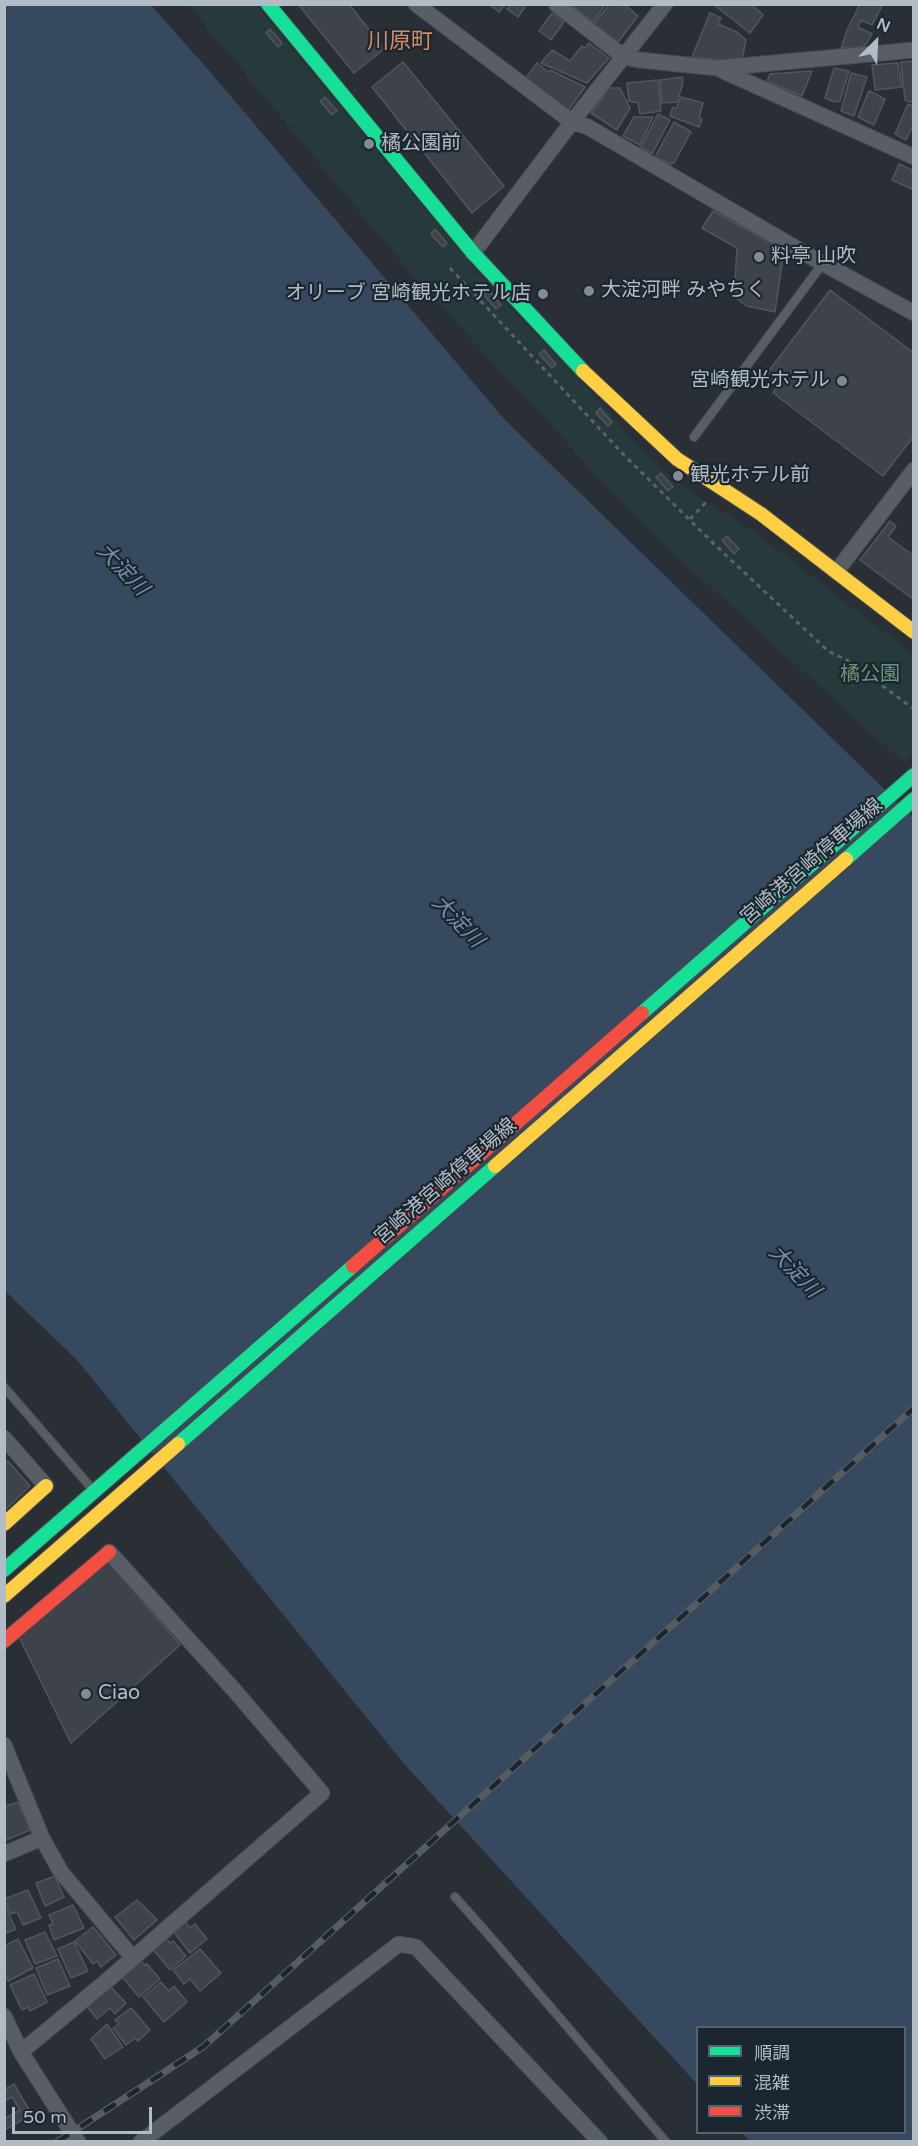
<!DOCTYPE html>
<html>
<head>
<meta charset="utf-8">
<style>
  body { margin:0 }
  #map { position:relative; width:918px; height:2146px; overflow:hidden; background:#292f35; font-family:"Varela Round","Noto Sans JP",sans-serif }
  canvas { display:block }
  .frame { position:absolute; inset:0; border:6px solid #b2bcc7; pointer-events:none }
  .legend { position:absolute; left:696px; top:2026px; width:210px; height:108px; box-sizing:border-box; background:#1c2630; border:2px solid #58626c; margin:0; padding:8px 10px; list-style:none; font-size:18px; color:#b2bcc7 }
  .legend li { display:flex; align-items:center; gap:12px; height:30px }
  .legend b { width:30px; border:2px solid #58626c }
  .north { position:absolute; left:846px; top:12px; width:60px; height:60px; -webkit-text-stroke:4px #1c2630; paint-order:stroke; rotate:24deg; font-size:16px; font-weight:700; line-height:24px; text-align:center; color:#b2bcc7 }
  .north::after { content:''; display:block; margin:auto; width:21px; height:27px; background:#b2bcc7; clip-path:polygon(50% 0,100% 100%,50% 72%,0 100%) }
  .scale { position:absolute; left:12px; top:2107px; width:140px; height:27px; box-sizing:border-box; border:3px solid #b2bcc7; border-top:0; padding-left:8px; font-size:18px; line-height:21px; white-space:nowrap; color:#b2bcc7; -webkit-text-stroke:4px #1c2630; paint-order:stroke }
</style>
</head>
<body>
<div id="map">
<canvas width="918" height="2146"></canvas>
<div class="frame"></div>
<ul class="legend">
<li><b style="height:8px;background:#16e098"></b>順調</li>
<li><b style="height:8px;background:#ffcf43"></b>混雑</li>
<li><b style="height:8px;background:#f24e42"></b>渋滞</li>
</ul>
<div class="north">N</div>
<div class="scale">50 m</div>
</div>
<script>
const c = document.querySelector('canvas').getContext('2d');
c.lineJoin = 'round';
function fillPath(path, color) { c.fillStyle = color; c.fill(path, 'evenodd'); }
function trace(path, color, width, dash) { c.strokeStyle = color; c.lineWidth = width; c.lineCap = dash ? 'butt' : 'round'; c.setLineDash(dash || []); c.stroke(path); }
function drawText(font, color, halo, rows, align = 'center') {
  c.font = font + ' "Varela Round","Noto Sans JP",sans-serif'; c.lineWidth = 4.5; c.setLineDash([]); c.textBaseline = 'middle'; c.strokeStyle = halo; c.fillStyle = color; for (const [text, x, y, turn = 0] of rows) {
    c.save(); c.translate(x, y); c.rotate((+turn || 0) * Math.PI / 180); c.textAlign = isNaN(turn) ? turn : align; if (halo) c.strokeText(text, 0, 0); c.fillText(text, 0, 0); c.restore();
  }
}
fillPath(new Path2D(`
  M188 5H256L492 289 587 387 641 448 674 479 712 505 756 533 913 654V754L904 763 673 553 601 480 412 275Z`), '#26393b');
fillPath(new Path2D(`
  M4 5H151L212 74 505 420 913 817V2141H750L742 2133 904 2132V2028H698L697 2084 405 1765 77 1360 5 1291Z`), '#36495e');
const building = new Path2D(`
  M298 4H349L384 49 354 73Z
  M489 4H506L499 12Z
  M511 4H527L518 17 507 9Z
  M570 4H606L593 22Z
  M610 4H624L638 16 618 42 594 24Z
  M751 4 763 15 750 33 714 5Z
  M860 4H883L872 25 861 20 858 27 872 34 867 43 862 47 841 48 847 30Z
  M552 13 564 22 551 40 539 31Z
  M710 13 721 18 718 24 737 32 746 40 742 59 737 58 736 62 692 57Z
  M270 29 282 43 278 47 266 33Z
  M589 43 609 58 587 83 541 63 552 50 570 61 582 46 585 48Z
  M914 61V103L905 100 901 62Z
  M403 62 504 186 472 213 372 87Z
  M537 63 548 72 550 70 585 87 567 112 525 79Z
  M898 63 902 87 875 90 872 65Z
  M834 68 849 71 840 101 834 102 825 98Z
  M812 71 802 96 767 81 770 74Z
  M851 73 867 77 854 116 841 111Z
  M682 77 683 83 677 102 662 103 660 80Z
  M658 80 661 111 640 114 638 103 629 101 627 83Z
  M609 88H620L630 108 617 130 591 113Z
  M869 91 885 99 874 125 858 117Z
  M325 97 337 111 332 115 320 101Z
  M681 97 703 103 699 118 702 119 699 127 670 116 673 107 676 109Z
  M908 104 914 106V123L906 140 895 134Z
  M658 114 670 120 652 154 641 147Z
  M634 117H653L640 145 623 136Z
  M674 122 691 132 674 163 670 164 655 157Z
  M899 164 914 171V190L892 180Z
  M713 211 784 250 775 312 747 306 734 297 737 248 702 228Z
  M435 229 447 243 443 247 431 234Z
  M830 290 914 353V436L883 476 773 393 778 386 765 376Z
  M489 291 501 305 496 309 484 295Z
  M544 350 556 364 552 368 539 354Z
  M600 408 612 422 608 426 596 413Z
  M661 473 673 487 668 491 656 477Z
  M890 521 896 526 888 537 914 556V600L860 560Z
  M727 536 739 549 734 554 722 540Z
  M8 1461 30 1486 4 1511V1464Z
  M106 1559 180 1645 71 1743 18 1635Z
  M18 1802 30 1830 4 1841V1807Z
  M55 1876 64 1897 45 1906 36 1883Z
  M28 1890 41 1918 23 1925 17 1912 11 1914 4 1899Z
  M137 1900 157 1920 134 1940 115 1917Z
  M4 1904 16 1929 4 1934Z
  M73 1905 84 1928 54 1940 49 1925 53 1924 49 1915Z
  M184 1920 190 1928 195 1924 207 1939 190 1953 172 1930Z
  M93 1927 116 1955 101 1967 97 1961 93 1964 75 1941Z
  M45 1932 57 1956 35 1964 25 1940Z
  M165 1937 170 1943 173 1941 186 1956 170 1970 152 1948Z
  M18 1939 33 1968 8 1981 4 1973V1946Z
  M74 1942 88 1971 71 1978 58 1949Z
  M200 1949 221 1973 200 1991 190 1979 184 1984 173 1970Z
  M138 1958 145 1965 147 1964 160 1979 139 1997 120 1974Z
  M58 1959 70 1986 47 1995 36 1968Z
  M34 1974 47 2002 30 2011 28 2007 22 2010 10 1985Z
  M161 1982 169 1991 174 1986 187 2002 164 2022 143 1997Z
  M109 1985 126 2003 115 2014 110 2008 97 2019 86 2005Z
  M131 2008 150 2030 138 2041 135 2038 126 2045 113 2028 119 2024 115 2020Z
  M107 2024 123 2047 105 2059 91 2039Z
  M14 2084 32 2115 4 2130V2119L20 2110 12 2097 4 2101V2090Z`);
fillPath(building, '#3e4349');
trace(building, '#51565d', 1.5);
const lane = new Path2D(`
  M694 437 823 263
  M4 1387 94 1491
  M455 1897 487 1933 666 2142`);
const street = new Path2D(`
  M416 4 572 122 588 127 813 258 914 313
  M556 4 624 57 639 60 718 68 914 50
  M721 70 914 157
  M473 253 572 122 665 4
  M836 572 914 470
  M4 1438 46 1486
  M4 1745 42 1838 61 1872 133 1958
  M4 1854 42 1838
  M4 2016 21 2052 78 2142
  M21 2052 109 1979 322 1793 235 1691 109 1552
  M141 2142 399 1944 416 1947 600 2142`);
const fast = new Path2D(`
  M268 4 473 253 583 371
  M846 859 914 799
  M642 1013 914 775
  M178 1444 495 1166
  M4 1570 353 1266`);
const slow = new Path2D(`
  M583 371 677 459 761 514 914 632
  M495 1166 846 859
  M4 1524 46 1486
  M4 1596 178 1444`);
const jam = new Path2D(`
  M353 1266 642 1013
  M4 1641 109 1552`);
trace(lane, '#474b50', 10);
trace(street, '#474b50', 17);
trace(fast, '#474b50', 16);
trace(slow, '#474b50', 16);
trace(jam, '#474b50', 16);
trace(new Path2D(`
  M450 268 623 454 715 545 828 651 847 660 914 709
  M690 519 707 501`), '#5c6267', 3, [4.5, 4.5]);
trace(lane, '#585e63', 8);
trace(street, '#585e63', 15);
trace(fast, '#16e098', 14);
trace(slow, '#ffcf43', 14);
trace(jam, '#f24e42', 14);
const rail = new Path2D(`
  M57 2142 203 2047 914 1408`);
trace(rail, '#575c61', 7);
trace(rail, '#1c2630', 4.5, [14]);
for (const [x, y, r, color] of [
  [369,144,6,"#828b94"],
  [759,257,6,"#828b94"],
  [589,291,6,"#828b94"],
  [543,294,6,"#828b94"],
  [842,381,6,"#828b94"],
  [678,476,6,"#828b94"],
  [86,1694,6,"#828b94"]
]) { const dot = new Path2D(); dot.arc(x, y, r, 0, 2 * Math.PI); c.fillStyle = color; c.fill(dot); trace(dot, '#1c2630', 2); }
drawText('20px', '#b2bcc7', '#1c2630', [
  ["橘公園前",381,144],
  ["料亭 山吹",771,257],
  ["大淀河畔 みやちく",601,291],
  ["オリーブ 宮崎観光ホテル店",531,294,"right"],
  ["宮崎観光ホテル",830,381,"right"],
  ["観光ホテル前",690,476],
  ["Ciao",98,1694]
], 'left');
drawText('20px', '#6a9771', '#1c2630', [
  ["橘公園",870,675]
]);
drawText('20px', '#b2bcc7', '#1c2630', [
  ["宮崎港宮崎停車場線",812,862,-41],
  ["宮崎港宮崎停車場線",446,1182,-41]
]);
drawText('italic 21px', '#738faa', '#1c2630', [
  ["大淀川",122,570,46],
  ["大淀川",457,922,46],
  ["大淀川",794,1272,46]
]);
drawText('22px', '#d28c63', '#1c2630', [
  ["川原町",400,42]
]);
</script>
</body>
</html>
